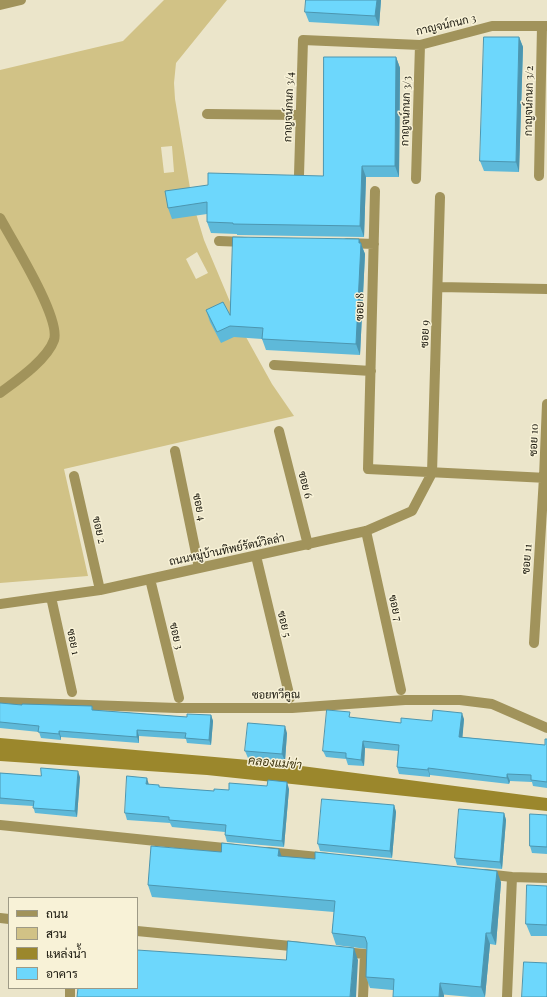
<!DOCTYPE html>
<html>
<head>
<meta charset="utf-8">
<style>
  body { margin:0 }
  #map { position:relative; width:547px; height:997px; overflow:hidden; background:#ebe5ca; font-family:"Playfair Display",Sarabun,serif }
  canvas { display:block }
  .legend { position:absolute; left:8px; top:897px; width:130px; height:92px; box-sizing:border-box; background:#f8f2d7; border:1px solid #9e9a86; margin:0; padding:5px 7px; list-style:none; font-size:12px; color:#18160c }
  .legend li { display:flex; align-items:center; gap:8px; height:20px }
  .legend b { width:20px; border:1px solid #9e9a86 }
</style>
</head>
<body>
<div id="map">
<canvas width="547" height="997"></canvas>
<ul class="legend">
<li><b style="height:5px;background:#a1935b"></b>ถนน</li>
<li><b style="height:11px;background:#d1c286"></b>สวน</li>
<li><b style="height:11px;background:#9b872c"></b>แหล่งน้ำ</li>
<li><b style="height:11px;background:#6dd7fc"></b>อาคาร</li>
</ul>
</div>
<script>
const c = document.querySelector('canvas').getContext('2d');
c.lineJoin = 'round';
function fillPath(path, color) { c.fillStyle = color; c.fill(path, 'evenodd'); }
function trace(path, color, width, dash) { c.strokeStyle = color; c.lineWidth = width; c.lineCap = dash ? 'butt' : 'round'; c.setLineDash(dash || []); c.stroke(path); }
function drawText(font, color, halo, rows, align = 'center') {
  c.font = font + ' "Playfair Display",Sarabun,serif'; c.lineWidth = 3; c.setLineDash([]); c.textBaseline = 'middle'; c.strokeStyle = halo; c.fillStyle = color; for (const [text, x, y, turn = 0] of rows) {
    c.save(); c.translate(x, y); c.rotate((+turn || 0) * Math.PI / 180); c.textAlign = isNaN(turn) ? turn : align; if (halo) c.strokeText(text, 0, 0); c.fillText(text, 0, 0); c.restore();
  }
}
fillPath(new Path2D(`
  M164 0H227L176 63 174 83 175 99 192 200 204 240 241 328 272 384 294 416 64 469 88 576 0 583V70L123 41ZM172 146 174 172 164 173 161 147ZM197 252 208 273 196 279 186 259Z`), '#d1c286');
fillPath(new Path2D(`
  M0 738 271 762 547 798V811L207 775 0 761Z`), '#9b872c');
trace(new Path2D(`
  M0 5 21 0
  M207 114 300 115
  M299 175 303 40 420 45 492 26H547
  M539 176 542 26
  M416 179 420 45
  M375 191 368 469 547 478
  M0 218C12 240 61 318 54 340 47 360 16 381 0 393
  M219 241 245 242
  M347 243 374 244
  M438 287 547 289
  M274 365 371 371
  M279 431 308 545
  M175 451 199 568
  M74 476 100 590
  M366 531 401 690
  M256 556 290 698
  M150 579 179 698
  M51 597 72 692
  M0 604 100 590 366 531 412 511 432 473 440 197
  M534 643 544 477 547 404
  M0 702 177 708H292L405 700H460L492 704 547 728
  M0 825 234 849
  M268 852 328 858
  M485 874 512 877 547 878
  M0 918 9 919
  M137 931 301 947
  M343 952 365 954 363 997
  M70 997V988
  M507 997 512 877`), '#a1935b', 10);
fillPath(new Path2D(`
  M381 0 379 26 309 22 305 12Z
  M519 37 523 47 519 172 484 171 480 161Z
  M396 57 400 68 399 177H366L364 237 237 235V234L211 233 207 222V214L172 219 168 208 323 176Z
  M359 239 365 254 360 355 266 350 262 339 234 337 221 343 210 322 206 310 230 315Z
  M0 703 22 705 92 706 93 710 187 717 211 715 213 721 211 745 187 743 186 739 139 736V743L61 737V740L41 738 39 732 0 728Z
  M352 718 401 723 464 719 462 737 545 745 547 739V788L533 786 532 782 510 781 509 784 430 775V777L399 774 397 767 398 751 365 748 364 766 348 765 346 759 326 757 323 751Z
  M287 733 285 761 248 758 245 751Z
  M0 773 41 776 80 777 77 817 35 813 33 806 0 804Z
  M149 785 160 787 214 791 229 790 289 789 284 847 227 842 225 835V832L172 827 170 823 127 820 125 813Z
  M394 805 396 812 392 858 320 851 318 844Z
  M504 813 506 820 502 869 457 865 455 858Z
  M547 815V854L532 853 530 846Z
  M282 857 501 882 496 945 490 944 485 997H471L370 988 366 977 367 949 336 945 332 933 334 912 152 897 148 885Z
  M547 886V936H531L526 924Z`), '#5eb9d9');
fillPath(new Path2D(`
  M377 0H381L379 26 375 16Z
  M519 37 523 47 519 172 516 162Z
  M396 57 400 68 399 177 395 166Z
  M362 166 366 177 364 237 360 226Z
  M359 239 365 254 360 355 356 344Z
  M462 713 464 719 462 743 459 737Z
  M211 715 213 721 211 745 209 740Z
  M285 726 287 733 285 761 282 754Z
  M137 730 139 736V743L137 737Z
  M59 731 61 737V740L59 734Z
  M363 741 365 748 364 766 361 760Z
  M428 768 430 775V777L428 770Z
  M78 771 80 777 77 817 75 811Z
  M507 774 510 781 509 784 507 778Z
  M147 778 149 785 146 784Z
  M287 782 289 789 284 847 282 841Z
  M394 805 396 812 392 858 390 851Z
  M504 813 506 820 502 869 500 862Z
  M279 849 283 860 278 856Z
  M497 871 501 882 496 945 491 933Z
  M486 933 490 944 485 997 481 987Z
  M354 948 358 960 356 997H350Z
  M440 983 444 995V997H439Z`), '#4c96b0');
const building = new Path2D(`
  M306 0H377L375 16 305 12Z
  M484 37H519L516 162 480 161Z
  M324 57H396L395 166H362L360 226 233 224V223L207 222V202L168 208 165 191 208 185V173L323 176Z
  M233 237 359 239V243H361L356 344 262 339 263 328 230 326 217 332 206 310 223 302 230 315Z
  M0 703 22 705V704L92 706V710L187 717V714L211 715 209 740 185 738 186 733 137 730V737L59 731V734L38 732 39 726 0 722Z
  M327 710 350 712 349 717 401 723V718L432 721 433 710 462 713 459 737 545 745V739H547V782L531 780V775L507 774V778L428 768V770L397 767 399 745 363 741 361 760 346 758V753L323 751Z
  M248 723 285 726 282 754 245 751Z
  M41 768 78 771 75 811 33 808 34 801 0 798V773L41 776Z
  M127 776 147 778 146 784 159 785V787L214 791V789L229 790V783L267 786 268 780 287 782 282 841 225 835 226 825 169 820V817L125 813Z
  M322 799 394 805 390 851 318 844Z
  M459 809 504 813 500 862 455 858Z
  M530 814 547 815V847L530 846Z
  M222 843 279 849 278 856 315 859V852L497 871 491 933H486L481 987 440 983 439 997H393L394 979 366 977 367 943 365 937 332 933 335 901 148 885 151 846 221 852Z
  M527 885 547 886V925L526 924Z
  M288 941 354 948 350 997H77L78 988H137V950L286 960Z
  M524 962 547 963V997H522Z`);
fillPath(building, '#6dd7fc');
trace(building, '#4c96b0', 1);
drawText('11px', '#18160c', '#f8f2d7', [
  ["กาญจน์กนก 3",446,25,-13],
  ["กาญจน์กนก 3/2",529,101,-89],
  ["กาญจน์กนก 3/4",289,107,-88],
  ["กาญจน์กนก 3/3",406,111,-88],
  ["ซอย 8",360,307,-89],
  ["ซอย 9",425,334,-88],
  ["ซอย 10",534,440,-88],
  ["ซอย 6",305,485,76],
  ["ซอย 4",199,507,78],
  ["ซอย 2",99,530,77],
  ["ถนนหมู่บ้านทิพย์รัตน์วิลล่า",227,550,-12],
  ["ซอย 11",527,559,-86],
  ["ซอย 7",395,608,77],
  ["ซอย 5",284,624,76],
  ["ซอย 3",176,636,76],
  ["ซอย 1",73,642,78],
  ["ซอยทวีคูณ",276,695,-1]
]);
drawText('italic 12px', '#403711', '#f8f2d7', [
  ["คลองแม่ข่า",275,763,5]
]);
</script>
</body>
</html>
